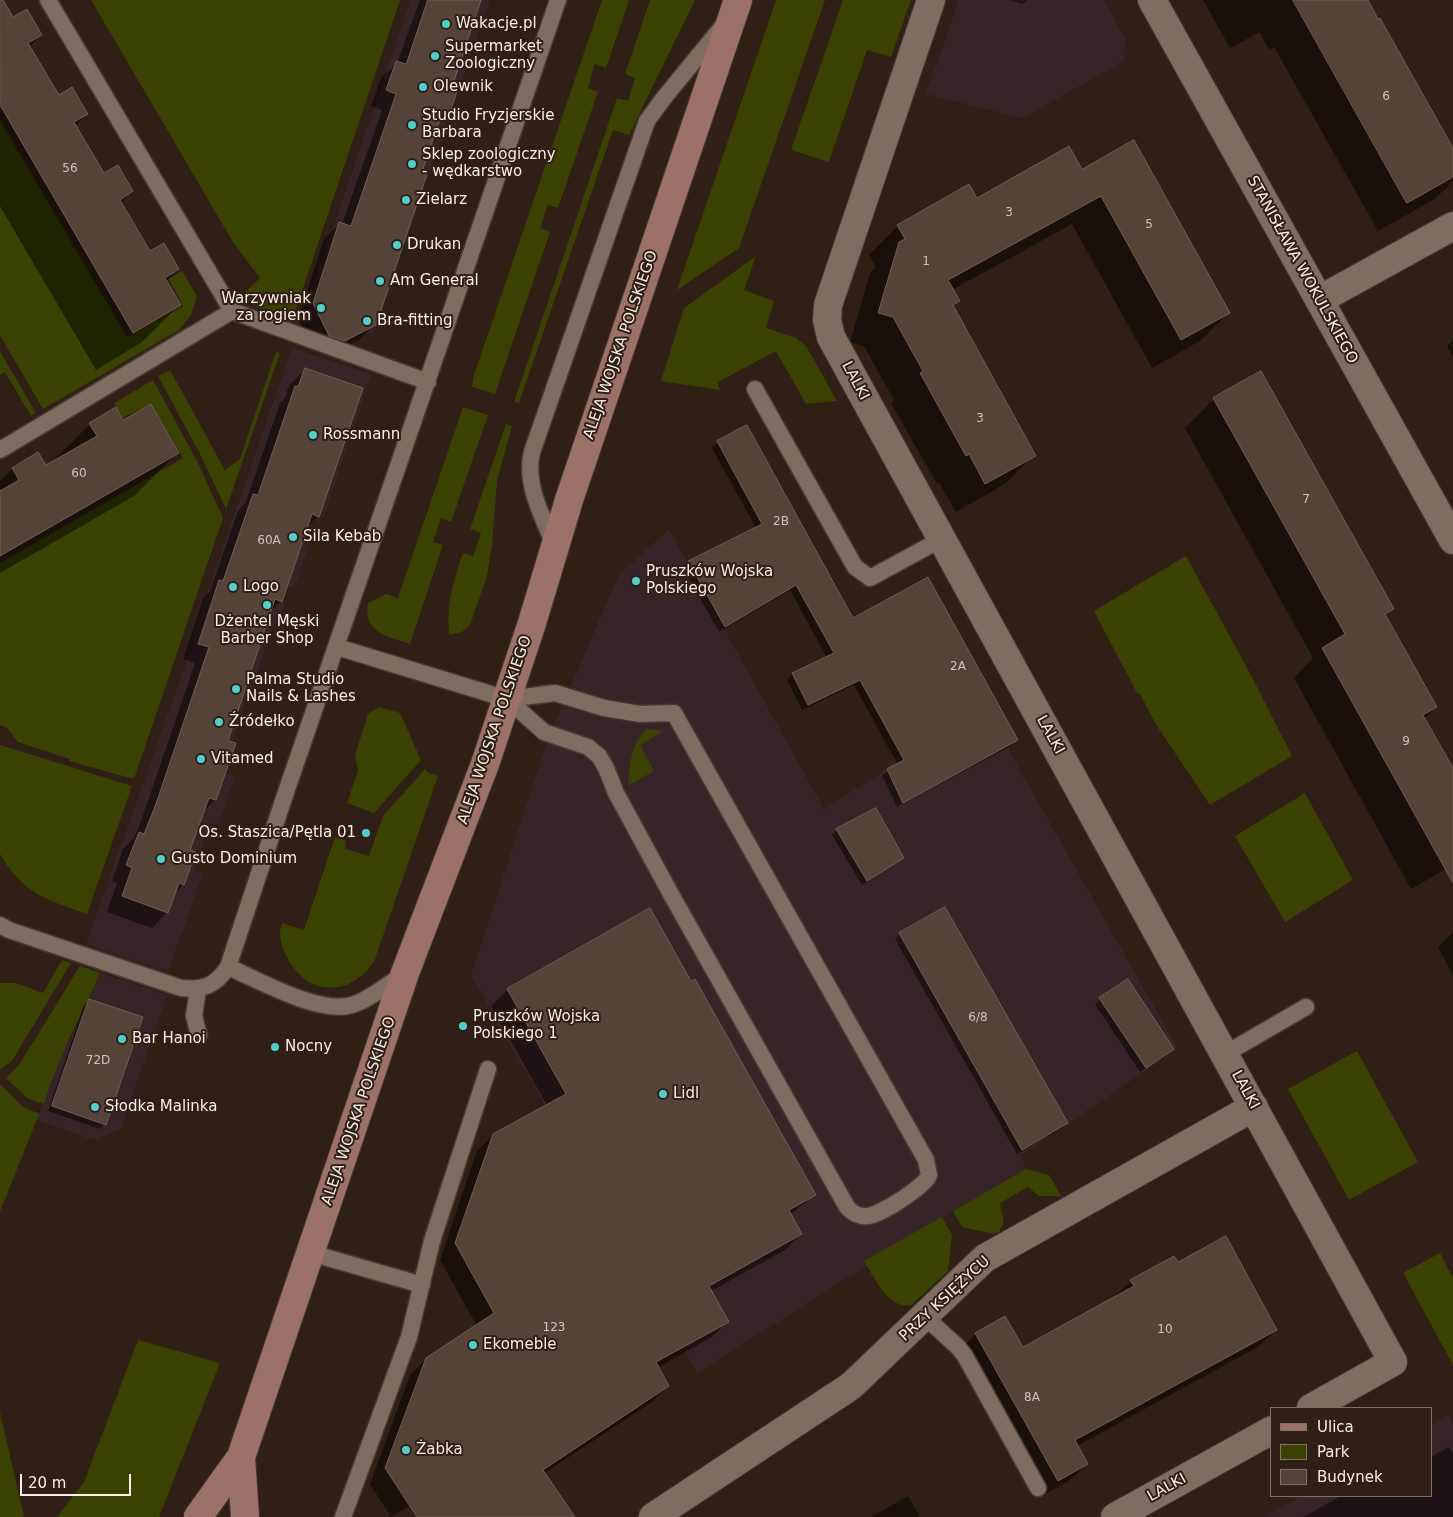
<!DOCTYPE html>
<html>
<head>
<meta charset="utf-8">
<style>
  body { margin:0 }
  #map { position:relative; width:1453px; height:1517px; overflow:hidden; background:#2f1f17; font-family:"DejaVu Sans",sans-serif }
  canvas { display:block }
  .legend { position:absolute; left:1270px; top:1407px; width:162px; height:90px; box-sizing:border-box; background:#2f1f17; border:1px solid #80726b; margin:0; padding:6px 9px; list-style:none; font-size:15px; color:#f9eee8 }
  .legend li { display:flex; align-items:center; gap:10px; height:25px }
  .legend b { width:25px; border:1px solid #80726b }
  .scale { position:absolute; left:20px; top:1474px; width:111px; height:22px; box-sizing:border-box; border:2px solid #f9eee8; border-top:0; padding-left:6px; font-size:15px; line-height:18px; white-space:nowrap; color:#f9eee8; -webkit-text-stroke:4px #2f1f17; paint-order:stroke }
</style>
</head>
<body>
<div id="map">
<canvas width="1453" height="1517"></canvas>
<ul class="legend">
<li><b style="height:6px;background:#9c7168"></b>Ulica</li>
<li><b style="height:14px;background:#394201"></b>Park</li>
<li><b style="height:14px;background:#55433a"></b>Budynek</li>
</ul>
<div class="scale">20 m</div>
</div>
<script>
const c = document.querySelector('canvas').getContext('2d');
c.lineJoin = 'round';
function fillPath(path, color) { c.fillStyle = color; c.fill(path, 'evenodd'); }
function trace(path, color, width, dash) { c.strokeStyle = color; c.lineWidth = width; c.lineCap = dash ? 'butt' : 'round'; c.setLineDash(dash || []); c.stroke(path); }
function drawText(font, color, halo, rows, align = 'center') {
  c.font = font + ' "DejaVu Sans",sans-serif'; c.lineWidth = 4; c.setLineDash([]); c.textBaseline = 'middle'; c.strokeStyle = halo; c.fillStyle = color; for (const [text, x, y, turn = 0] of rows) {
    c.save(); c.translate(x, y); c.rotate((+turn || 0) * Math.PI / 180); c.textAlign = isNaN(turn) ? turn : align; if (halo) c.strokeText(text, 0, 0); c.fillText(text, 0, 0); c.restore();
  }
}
fillPath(new Path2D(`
  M411 0H490L373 336 306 313 309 304H307Z
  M959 0H1104L1125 38 1124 61 1023 118 926 94Z
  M292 348 371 374 323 518 312 515 305 535 312 537 294 588 288 586 283 601 285 603 280 617H277L232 741 236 743 226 773 235 777 219 825 210 823 194 870 203 874 168 972 86 944 194 641 191 640Z
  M669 529 824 809 880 774 900 752 921 793 1007 747 1178 1049 1021 1155 1026 1169 953 1211 697 1373 471 975 548 739 618 576Z
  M100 973 167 995 121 1129 93 1140 37 1120 62 1050 71 1038Z
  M1448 1415 1453 1424V1517H1264L1302 1496H1432V1424Z`), '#372428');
fillPath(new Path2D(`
  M91 0H400L291 324 271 316 241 296 260 278 233 242Z
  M602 0H629L606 68 595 64 588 88 598 92 558 208 548 205 540 228 550 232 495 394 472 387 474 375Z
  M650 0H695L629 135 613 130 519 403 514 402 617 98 628 101 635 78 625 74Z
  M776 0H825L739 248 677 290Z
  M843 0H911L891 57 867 50 829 162 791 150Z
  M0 120 127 337 183 306 169 279 182 271 197 296 191 315 179 330 43 409 0 335Z
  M756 256 744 290 774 301 766 328 796 338 806 346 837 401 806 404 776 351 718 382 720 390 661 381 684 308Z
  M0 351 36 413 31 416 5 372 0 375Z
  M276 352 280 353 226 509 201 456 158 376 170 370 225 470 240 459Z
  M153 380 197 461 223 518 134 779 69 761 70 759 18 742 7 728 0 725V563L183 458 151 403 123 418 114 403Z
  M463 407 488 415 451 522 441 518 433 542 443 545 410 644C387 636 363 633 368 603L386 594 398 598Z
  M506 424 512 426 497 481 492 545 487 576 470 625 462 632 449 635C446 605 453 581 463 553L473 556 481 533 470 529Z
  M1186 556 1252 677 1292 756 1210 805 1157 726 1140 694 1137 693 1094 611Z
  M379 707 400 713 421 760 374 813 347 803 358 771 355 755 368 714Z
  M647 729 664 731 640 745 654 771 629 785C628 767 632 742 647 729Z
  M0 745 132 786 87 914C47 900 22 893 0 854Z
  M425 769 427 772 438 776 374 962C347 1000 303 995 285 953 281 944 278 933 282 923L304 930 335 837 346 841 345 849 369 856 383 816Z
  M1305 793 1353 880 1285 922 1235 836Z
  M62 960 71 963 12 1061 0 1070V983H16L43 993Z
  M80 966 100 973C81 1017 57 1058 44 1104L27 1098 6 1078 19 1065Z
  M1357 1051 1418 1162 1349 1200 1288 1089Z
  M0 1084 22 1106 39 1114 0 1212Z
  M1026 1169 1049 1175 1061 1196H1039L1028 1187 1000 1203 1004 1222 999 1232 994 1234 962 1227 953 1211Z
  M942 1217 952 1235 948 1271 911 1305C887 1309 875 1278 864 1261Z
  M1440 1253 1453 1278V1365L1403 1273Z
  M138 1340 220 1363 159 1517H57L84 1482Z
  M0 1412 24 1517H0Z`), '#394201');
fillPath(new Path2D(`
  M0 0 12 19 41 35 29 47 58 97 87 114 75 126 104 175 132 191 120 203 149 253 178 269 166 281 179 305 142 342 96 370 0 206Z
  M420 0H480L452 81 449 111 438 122 375 324 359 340 328 356 314 351 298 319 324 239 339 224H342L382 110 371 106 381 78 397 63Z
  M1010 0H1028L1022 4Z
  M1203 0H1366L1453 151V181L1435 199 1378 231 1274 47 1269 50 1260 32 1230 48Z
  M1082 171 1229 312 1200 341 1152 368 1072 224 952 290 958 301 953 307 1034 455 1005 484 956 512 939 483 937 484 891 403 894 400 864 346 850 342 870 273 876 267 869 255 898 226 969 185 977 199Z
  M1453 340V358L1447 346Z
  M305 370 318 516 305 529 281 601 269 613 227 741 234 744 215 800 203 812 189 850 195 853 183 885 174 894 167 912 152 928 107 912 117 883 112 881 123 849 134 838 141 821 195 663 183 659 204 597 210 591 238 511 246 502 280 403 285 398 289 385Z
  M1214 399 1392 608 1384 616 1436 707 1424 719 1453 771V865L1411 889 1294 678 1313 658 1185 428Z
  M123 422 177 453 134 496 0 573V481L12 469 45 467 50 464 90 424Z
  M718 442 852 620 1016 740 1011 746 897 807 882 775 898 765 854 685 802 710 787 680 793 674 827 658 790 590 719 632 683 568 689 562 756 528 712 448Z
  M837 830 903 858 862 885 832 835Z
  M650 910 814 1195 790 1215 801 1234 785 1250 711 1291 728 1321 712 1337 657 1368 668 1386 652 1402 478 1517H421L412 1504 391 1517 370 1484 410 1375 426 1359 477 1326 440 1260 477 1151 494 1135 547 1105 491 1006 507 990Z
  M1453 932V975L1438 947Z
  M900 934 1067 1123 1062 1128 1017 1154 895 939Z
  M1100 999 1172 1049 1140 1072 1095 1004Z
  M89 1000 105 1124 100 1129 48 1111 84 1005Z
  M1177 1264 1276 1330 1258 1347 1077 1446 1087 1464 1069 1481 1040 1497 958 1351 976 1334 1022 1349 1113 1298 1131 1281Z
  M1449 1447 1453 1454V1517H1303L1341 1496H1432V1456Z
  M908 1496 920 1517H871Z`), '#0007');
const building = new Path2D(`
  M0 0H3L13 17 27 9 42 35 28 43 59 95 72 87 88 114 74 122 104 173 118 165 133 191 120 200 150 251 164 243 179 269 165 278 181 305 133 333 0 105Z
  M428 0H481L454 81 460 83 450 112 443 110 422 172 427 174 376 325 345 341 329 336 313 303 339 222 351 226 396 94 386 90 396 61 406 64Z
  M1293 0H1368L1378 19 1380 18 1453 148V177L1407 203Z
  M1134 140 1230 313 1181 340 1101 196 948 280 960 301 953 305 1036 456 985 484 969 454 966 456 920 373 923 371 893 317 878 313 899 242 905 239 897 225 969 184 977 198 1069 146 1082 169Z
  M305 368 363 388 319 517 312 514 282 602 275 599 228 741 236 743 216 800 209 798 190 850 196 852 184 885 179 883 168 913 122 896 132 868 126 865 139 832 144 834 156 804 209 647 198 644 219 580 223 581 253 494 258 495 295 386H298Z
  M1261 371 1394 609 1385 614 1437 707 1423 715 1453 768V883L1322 648 1345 634 1213 398Z
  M151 404 179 453 0 556V491L19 480 12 468 38 452 46 465 97 436 89 423 116 407 123 420Z
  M747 425 853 618 928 577 1018 740 903 803 887 769 904 760 860 680 808 705 792 673 834 653 796 585 725 627 688 561 762 524 717 441Z
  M876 808 904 858 867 881 836 829Z
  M945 907 1068 1123 1022 1150 899 933Z
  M650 908 691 981 695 979 816 1195 789 1210 802 1234 709 1286 729 1322 656 1362 669 1386 543 1470 575 1517H417L385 1468 426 1358 494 1313 455 1243 493 1134 566 1094 507 989Z
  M1128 979 1174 1049 1146 1068 1099 998Z
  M89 999 143 1017 106 1125 52 1106Z
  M1226 1236 1277 1330 1075 1440 1088 1464 1058 1481 975 1333 1005 1316 1023 1347 1134 1286 1130 1280 1174 1256 1178 1262Z`);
fillPath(building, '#55433a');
trace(building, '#705d53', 1);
const lane = new Path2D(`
  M48 0 232 311 428 382
  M755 389 855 567 870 578 940 540
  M0 450 232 311
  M555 547C543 517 524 484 532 452L647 121 663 99 722 27
  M337 647 507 699 544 732 588 747 599 756 606 768 616 793 672 896 847 1207C852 1213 860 1217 868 1216 880 1215 926 1186 929 1175L926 1160 674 713 640 714 604 708 555 693 507 699
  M0 925 9 930 181 988C204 990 215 986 228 967L284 798 558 0
  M228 967C259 980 319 1015 352 1005 371 999 389 983 405 973
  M198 989 194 1016 199 1035
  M1225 1054 1306 1007
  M311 1253 422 1285
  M925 1317 958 1347 965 1356 1038 1488
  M343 1517 409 1337 432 1241 488 1069`);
const street = new Path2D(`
  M931 0 828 305 827 320 831 337C1016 681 1208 1020 1393 1362L1311 1408
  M1152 0 1453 540
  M1319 300 1453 226
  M653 1517 851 1386 985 1258 1254 1107
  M1115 1517 1272 1430`);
const secondary = new Path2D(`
  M241 1457 245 1517
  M198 1517 241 1457 405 973 485 764 532 623 569 500 738 0`);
trace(lane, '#483b35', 19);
trace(street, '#483b35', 30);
trace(secondary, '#483b35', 30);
trace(lane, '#7f6c62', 16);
trace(street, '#7f6c62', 28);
trace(secondary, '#9c7168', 28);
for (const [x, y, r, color] of [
  [446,24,5,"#53cdca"],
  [435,56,5,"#53cdca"],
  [423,87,5,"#53cdca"],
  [412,125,5,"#53cdca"],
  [412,164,5,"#53cdca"],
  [406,200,5,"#53cdca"],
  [397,245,5,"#53cdca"],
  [380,281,5,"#53cdca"],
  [321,308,5,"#53cdca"],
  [367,321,5,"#53cdca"],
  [313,435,5,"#53cdca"],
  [293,537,5,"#53cdca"],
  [636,581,5,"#53cdca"],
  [233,587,5,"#53cdca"],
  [267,605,5,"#53cdca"],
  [236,689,5,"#53cdca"],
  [219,722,5,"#53cdca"],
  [201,759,5,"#53cdca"],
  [366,833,5,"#53cdca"],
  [161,859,5,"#53cdca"],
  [463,1026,5,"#53cdca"],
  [122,1039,5,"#53cdca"],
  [275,1047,5,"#53cdca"],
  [663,1094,5,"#53cdca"],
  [95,1107,5,"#53cdca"],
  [473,1345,5,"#53cdca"],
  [406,1450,5,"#53cdca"]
]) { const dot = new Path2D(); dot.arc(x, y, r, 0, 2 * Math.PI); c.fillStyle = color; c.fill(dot); trace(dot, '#2f1f17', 2); }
drawText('12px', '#d0c3bc', null, [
  ["6",1386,97],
  ["56",70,169],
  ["3",1009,213],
  ["5",1149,225],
  ["1",926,262],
  ["3",980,419],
  ["60",79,474],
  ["7",1306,500],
  ["2B",781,522],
  ["60A",269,541],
  ["2A",958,667],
  ["9",1406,742],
  ["6/8",978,1018],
  ["72D",98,1061],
  ["123",554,1328],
  ["10",1165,1330],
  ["8A",1032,1398]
]);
drawText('15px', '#f9eee8', '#2f1f17', [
  ["Wakacje.pl",456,24],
  ["Supermarket",445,47],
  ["Zoologiczny",445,64],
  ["Olewnik",433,87],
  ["Studio Fryzjerskie",422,116],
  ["Barbara",422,133],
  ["Sklep zoologiczny",422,155],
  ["- wędkarstwo",422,172],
  ["Zielarz",416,200],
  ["Drukan",407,245],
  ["Am General",390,281],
  ["Warzywniak",311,299,"right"],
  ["za rogiem",311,316,"right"],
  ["Bra-fitting",377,321],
  ["Rossmann",323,435],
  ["Sila Kebab",303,537],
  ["Pruszków Wojska",646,572],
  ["Polskiego",646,589],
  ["Logo",243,587],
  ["Dżentel Męski",267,622,"center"],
  ["Barber Shop",267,639,"center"],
  ["Palma Studio",246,680],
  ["Nails & Lashes",246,697],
  ["Źródełko",229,722],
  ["Vitamed",211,759],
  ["Os. Staszica/Pętla 01",356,833,"right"],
  ["Gusto Dominium",171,859],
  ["Pruszków Wojska",473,1017],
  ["Polskiego 1",473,1034],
  ["Bar Hanoi",132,1039],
  ["Nocny",285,1047],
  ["Lidl",673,1094],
  ["Słodka Malinka",105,1107],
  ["Ekomeble",483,1345],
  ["Żabka",416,1450]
], 'left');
drawText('15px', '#f9eee8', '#2f1f17', [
  ["STANISŁAWA WOKULSKIEGO",1302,270,61],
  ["ALEJA WOJSKA POLSKIEGO",621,345,-71],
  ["LALKI",855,381,62],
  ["ALEJA WOJSKA POLSKIEGO",495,730,-71],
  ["LALKI",1050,735,61],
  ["LALKI",1245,1090,61],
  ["ALEJA WOJSKA POLSKIEGO",359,1111,-71],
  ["PRZY KSIĘŻYCU",945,1299,-43],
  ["LALKI",1167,1488,-29]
]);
</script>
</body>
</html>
